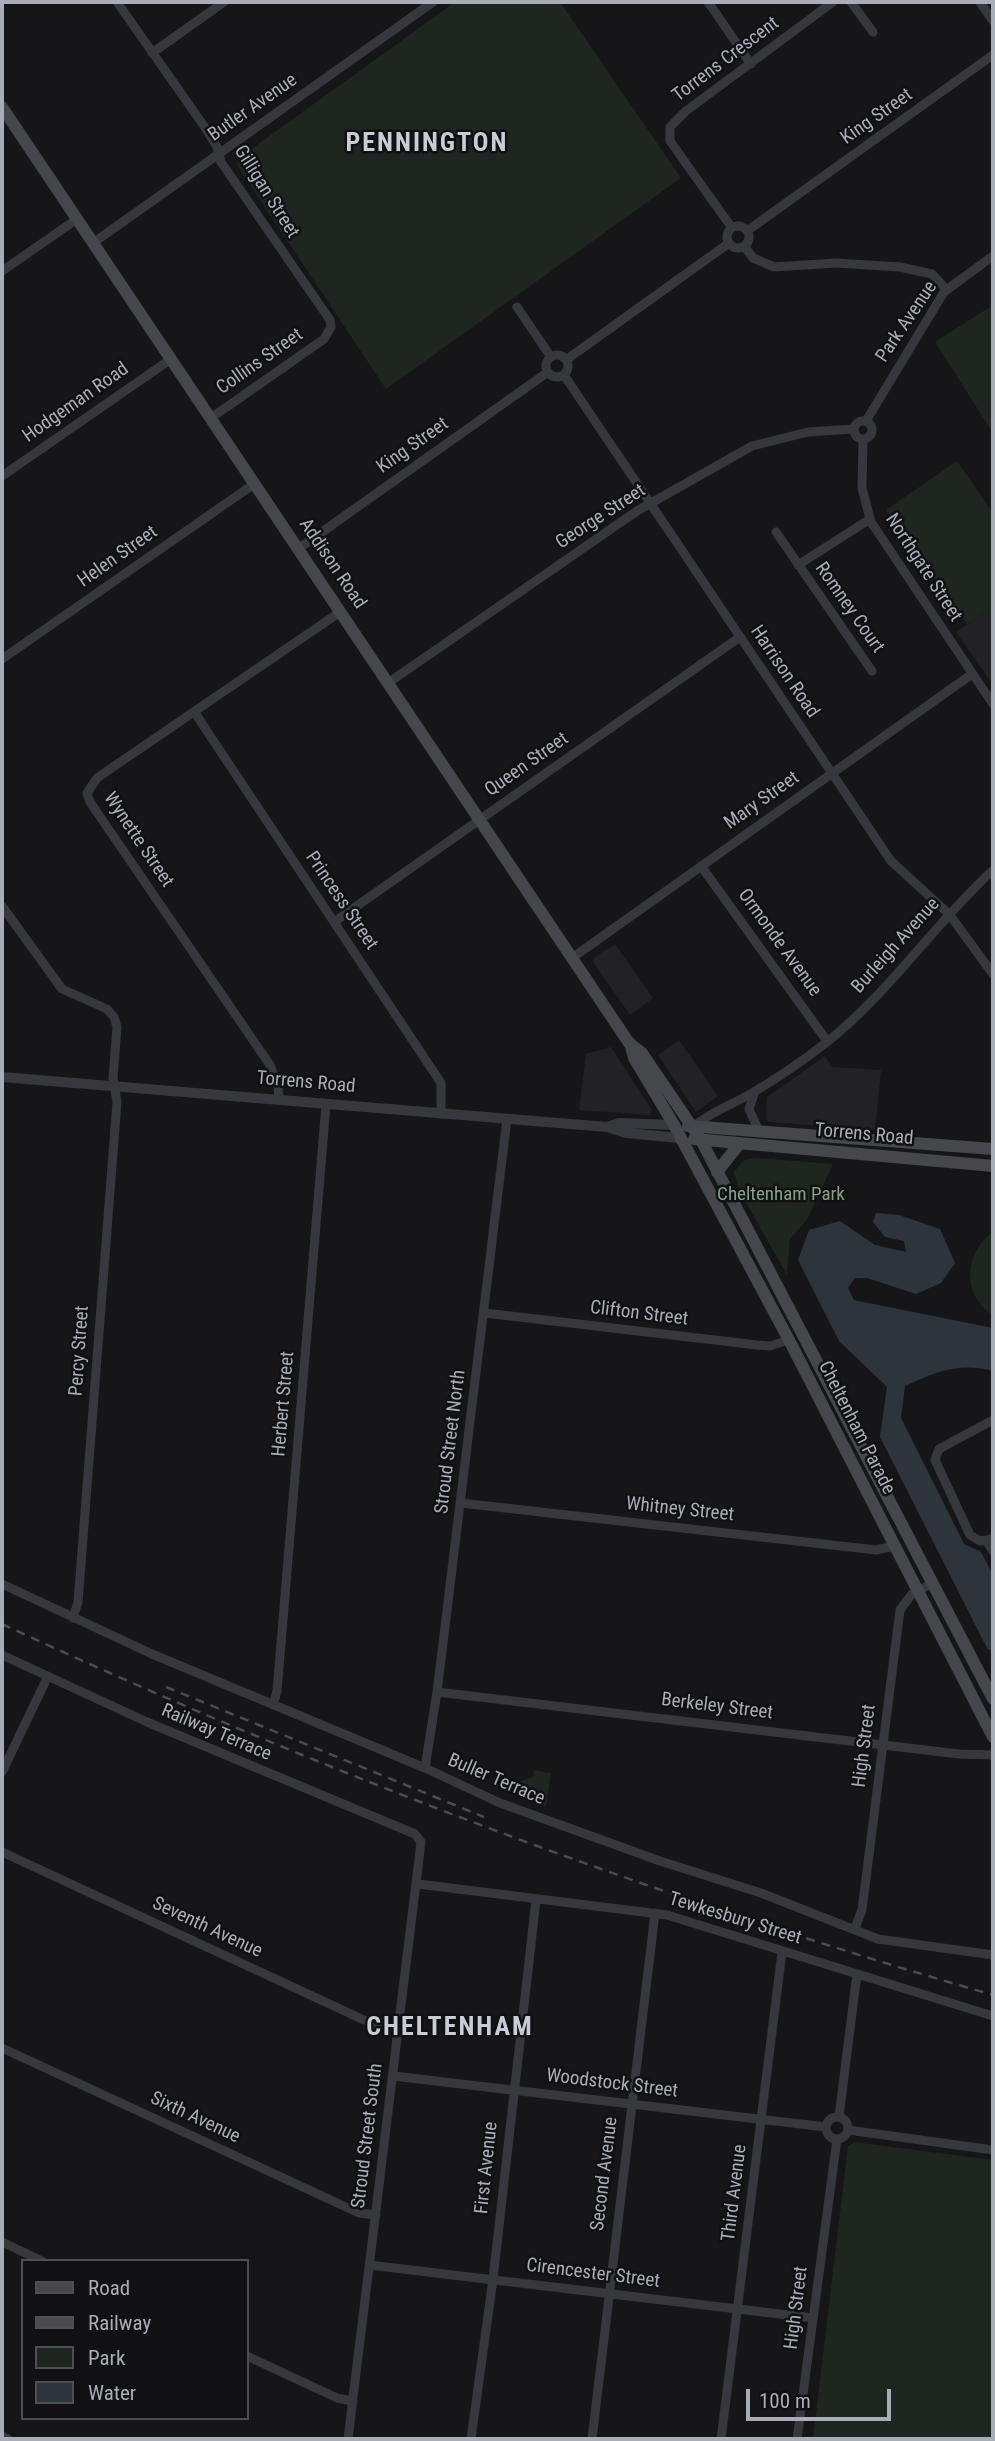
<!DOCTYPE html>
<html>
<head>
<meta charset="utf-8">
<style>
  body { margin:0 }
  #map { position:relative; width:995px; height:2441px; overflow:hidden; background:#161618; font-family:"Roboto Condensed",sans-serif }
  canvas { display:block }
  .frame { position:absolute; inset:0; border:4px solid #a8adb8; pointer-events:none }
  .legend { position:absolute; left:21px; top:2259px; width:228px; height:161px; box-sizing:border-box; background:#111113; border:2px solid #4d4f55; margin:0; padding:9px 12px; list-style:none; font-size:21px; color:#a8adb8 }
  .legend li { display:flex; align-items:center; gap:14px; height:35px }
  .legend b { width:35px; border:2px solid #4d4f55 }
  .scale { position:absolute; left:746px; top:2389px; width:145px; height:32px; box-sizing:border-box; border:4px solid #a8adb8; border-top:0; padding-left:9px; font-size:21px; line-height:24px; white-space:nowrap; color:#a8adb8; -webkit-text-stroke:5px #111113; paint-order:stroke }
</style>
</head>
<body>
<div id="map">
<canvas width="995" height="2441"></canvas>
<div class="frame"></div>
<ul class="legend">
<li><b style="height:9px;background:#45474d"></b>Road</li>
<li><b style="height:9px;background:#4a4c52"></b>Railway</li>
<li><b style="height:19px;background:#1e261f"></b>Park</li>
<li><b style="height:19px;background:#2c353c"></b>Water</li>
</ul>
<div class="scale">100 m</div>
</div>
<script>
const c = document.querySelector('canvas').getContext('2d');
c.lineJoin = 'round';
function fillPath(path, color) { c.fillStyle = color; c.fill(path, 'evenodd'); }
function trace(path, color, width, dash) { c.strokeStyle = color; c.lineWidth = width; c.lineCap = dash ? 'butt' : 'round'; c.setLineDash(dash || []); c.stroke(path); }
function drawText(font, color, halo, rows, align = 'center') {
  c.font = font + ' "Roboto Condensed",sans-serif'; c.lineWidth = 5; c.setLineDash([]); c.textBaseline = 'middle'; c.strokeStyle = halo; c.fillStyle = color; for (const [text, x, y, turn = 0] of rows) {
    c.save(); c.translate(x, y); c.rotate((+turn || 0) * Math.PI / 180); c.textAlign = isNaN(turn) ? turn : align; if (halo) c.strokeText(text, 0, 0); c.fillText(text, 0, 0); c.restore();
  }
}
fillPath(new Path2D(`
  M993 606V685L956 632Z
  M615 944 653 998 630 1015 593 962 595 957Z
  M679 1040 718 1096 696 1112 658 1055Z
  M611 1047 652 1110 650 1115 579 1110 586 1054Z
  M825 1056 832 1067 881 1070 875 1130 769 1122 766 1118 767 1097Z`), '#222225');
fillPath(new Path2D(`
  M455 2H560L681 178 386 389 237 165 239 158Z
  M993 305V433L935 342Z
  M957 461 993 513V606L967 624 886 510Z
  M756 1158 833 1164 808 1218 790 1239 787 1275 739 1190 734 1172 744 1160Z
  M993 1232V1315C961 1296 964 1252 993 1232Z
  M534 1770 551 1773 546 1807 500 1788 499 1777 518 1782 533 1777Z
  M854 2142 993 2160V2439H813L848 2146Z`), '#1e261f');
fillPath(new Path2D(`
  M876 1213 899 1215 940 1229 955 1263 941 1283 916 1294 867 1278H855L848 1288 854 1300 993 1328V1371C959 1362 936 1372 905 1386L901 1418 964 1544 981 1552 993 1575V1649L988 1650 880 1437 887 1387 839 1341 798 1260 809 1230 840 1221 875 1245 906 1252 904 1241 885 1237 873 1222Z`), '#2c353c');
trace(new Path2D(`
  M117 2 204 126 217 147 221 162 330 320 331 327 324 339 211 418
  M708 2 751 64
  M851 2 873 32
  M980 2 993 21
  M152 53 224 2
  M727 237a11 11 0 1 1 22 0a11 11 0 1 1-22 0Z
  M732 228 670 141V127L686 111 833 2
  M747 231 993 55
  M93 243 433 2
  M744 246 753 258 774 267 837 263 900 267 932 274 947 290
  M2 271 77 219
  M517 307 551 357
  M546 366a11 11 0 1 1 22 0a11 11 0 1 1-22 0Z
  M566 360 729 243
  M564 375 891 861 949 914 993 974
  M866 421 944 292 993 256
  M854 430a9 9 0 1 1 18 0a9 9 0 1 1-18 0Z
  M863 439 862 488 871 522 993 704
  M2 476 171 359
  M776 532 872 671
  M298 549 548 372
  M798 565 870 519
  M2 659 254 484
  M388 683 637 511 752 446 808 432 854 429
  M195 713 441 1083V1114
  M701 866 827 1041
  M2 906 62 989 107 1009 114 1017 117 1027 113 1078 117 1102 78 1602 73 1618
  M334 922 740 637
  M572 958 972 674
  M755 1091 749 1109 760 1133
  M279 1100 278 1086 270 1065 90 802 87 793 97 778 340 612
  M693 1127C710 1112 732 1105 752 1093 778 1078 804 1060 827 1042 890 992 934 924 993 870
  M485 1313 757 1345 770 1346 789 1340
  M993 1420 939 1449 935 1460 970 1535 980 1541 993 1539
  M461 1503 876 1550 895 1546
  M987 1542 993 1551
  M2 1584 152 1654 425 1768 500 1803 660 1861 761 1893 878 1939 993 1955
  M2 1655 147 1722 415 1834 421 1842 348 2439
  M437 1692 959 1754 993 1755
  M273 1705 277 1691 326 1105
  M425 1768 437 1692 507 1119
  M2 1772 48 1676
  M2 1852 379 2027 399 2029
  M418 1884 667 1915 993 2016
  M855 1928 862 1910 900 1610 912 1594 933 1583
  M2 2048 359 2213 376 2215
  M393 2076 826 2127
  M839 2117 857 1974
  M826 2128a11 11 0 1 1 22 0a11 11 0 1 1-22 0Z
  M848 2130 993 2150
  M2 2242 42 2261
  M369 2265 813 2318
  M247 2356 337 2398 353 2401
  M2 2436 8 2439
  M471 2439 493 2279 536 1900
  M592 2439 655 1913
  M721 2439 782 1952
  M797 2439 837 2139`), '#37383d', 9);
trace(new Path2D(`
  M2 1077 607 1127 626 1133 680 1138
  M607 1127 619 1123 674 1125`), '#37383d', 10);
trace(new Path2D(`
  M2 107 572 958 629 1043 642 1053 701 1140 993 1699
  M630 1043 634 1058 674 1125 789 1340 993 1737
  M688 1126 993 1149
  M694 1139 993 1166
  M717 1172 740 1143`), '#45474d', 12);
trace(new Path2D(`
  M2 1624C323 1773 653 1897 993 1995
  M166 1687 484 1817`), '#4a4c52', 2.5, [9, 7]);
drawText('19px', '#a8adb8', '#111113', [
  ["Torrens Crescent",726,60,-37],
  ["Butler Avenue",253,108,-35],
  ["King Street",877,117,-35],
  ["Gilligan Street",266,192,58],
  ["Park Avenue",907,322,-56],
  ["Collins Street",260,362,-35],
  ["Hodgeman Road",76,403,-35],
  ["King Street",413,446,-35],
  ["George Street",601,517,-33],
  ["Helen Street",118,557,-35],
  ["Addison Road",332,564,56],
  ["Northgate Street",923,568,57],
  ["Romney Court",849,608,55],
  ["Harrison Road",784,672,56],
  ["Queen Street",527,765,-35],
  ["Mary Street",762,801,-35],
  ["Wynette Street",138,840,56],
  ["Princess Street",341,901,56],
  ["Ormonde Avenue",779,943,54],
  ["Burleigh Avenue",896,946,-48],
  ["Torrens Road",306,1083,5],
  ["Torrens Road",864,1135,5],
  ["Clifton Street",639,1314,7],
  ["Percy Street",80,1351,-86],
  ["Herbert Street",284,1404,-85],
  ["Cheltenham Parade",856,1428,63],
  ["Stroud Street North",451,1442,-83],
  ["Whitney Street",680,1510,6],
  ["Berkeley Street",717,1707,7],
  ["Railway Terrace",216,1733,23],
  ["High Street",865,1746,-83],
  ["Buller Terrace",496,1780,23],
  ["Tewkesbury Street",735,1919,17],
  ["Seventh Avenue",207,1928,25],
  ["Woodstock Street",612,2084,7],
  ["Sixth Avenue",195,2118,25],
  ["Stroud Street South",368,2136,-83],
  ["First Avenue",487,2168,-84],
  ["Second Avenue",605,2174,-83],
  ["Third Avenue",735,2193,-83],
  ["Cirencester Street",593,2274,7],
  ["High Street",797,2308,-83]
]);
drawText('19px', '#7fa381', '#111113', [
  ["Cheltenham Park",781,1195]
]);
c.letterSpacing = '2px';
drawText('bold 26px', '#c9ccd4', '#111113', [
  ["PENNINGTON",427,144],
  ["CHELTENHAM",450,2028]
]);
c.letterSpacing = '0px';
</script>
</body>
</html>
